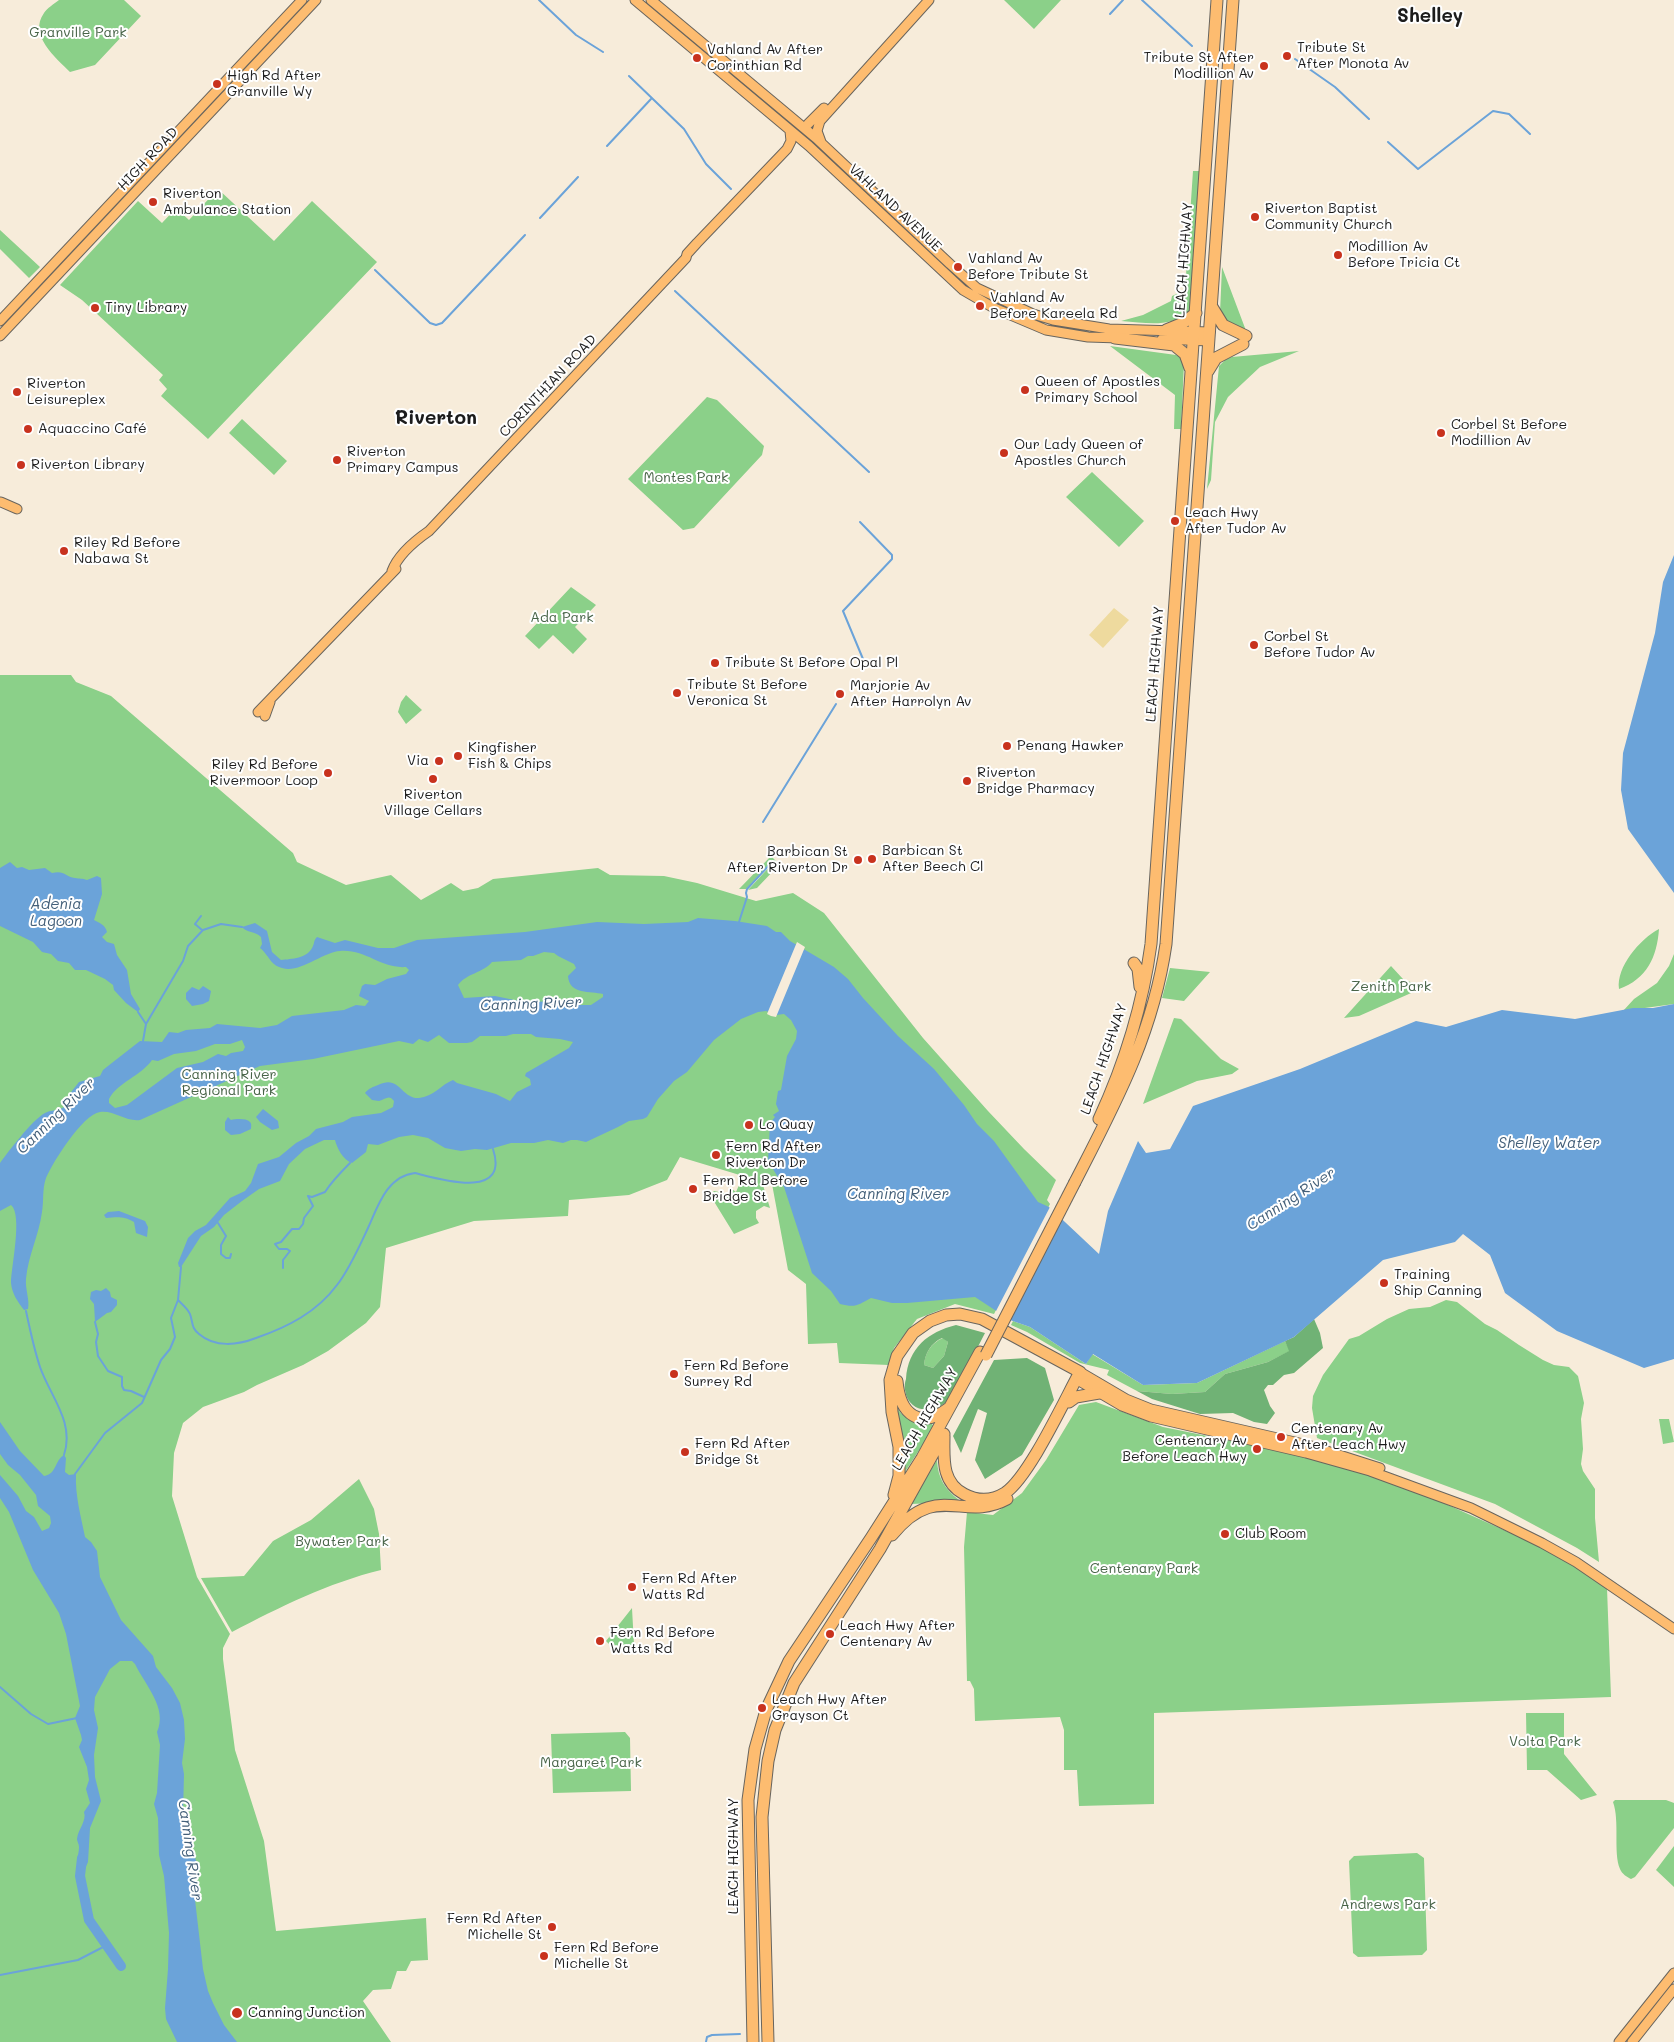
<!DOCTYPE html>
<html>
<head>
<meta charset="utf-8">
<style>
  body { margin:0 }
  canvas { display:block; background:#f7ecda }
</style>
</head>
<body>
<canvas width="1674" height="2042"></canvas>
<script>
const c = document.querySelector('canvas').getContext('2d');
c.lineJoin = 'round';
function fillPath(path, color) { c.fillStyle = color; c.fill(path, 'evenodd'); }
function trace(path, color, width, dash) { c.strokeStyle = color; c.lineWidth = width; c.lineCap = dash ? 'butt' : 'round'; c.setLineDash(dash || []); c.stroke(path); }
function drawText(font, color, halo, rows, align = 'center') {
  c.font = font + ' Mali,sans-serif'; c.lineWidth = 4; c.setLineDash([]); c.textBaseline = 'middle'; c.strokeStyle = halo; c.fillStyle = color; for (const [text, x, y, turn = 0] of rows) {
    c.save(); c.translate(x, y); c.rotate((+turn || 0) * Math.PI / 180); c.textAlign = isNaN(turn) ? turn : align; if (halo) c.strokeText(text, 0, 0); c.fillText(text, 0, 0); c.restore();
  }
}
fillPath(new Path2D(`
  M59 0H124L141 16 95 65 70 72C56 58 28 35 44 13 47 8 54 4 59 0Z
  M1004 0H1061L1034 29Z
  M1193 171H1202L1192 312C1167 328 1149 323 1121 321L1143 315 1171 301 1172 296 1185 290Z
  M218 189 274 241 312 201 377 262 208 439 161 396 167 389 159 380 163 375 82 300 60 285 138 201 162 223 176 208 189 220Z
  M0 230 40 267 29 278 0 249Z
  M1222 267 1245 328 1244 331 1232 327 1220 313Z
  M1110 346 1176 355 1181 358 1184 363 1181 429H1174L1175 395Z
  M1299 351 1260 367 1228 397 1215 422 1211 480 1207 489 1219 366 1225 360 1232 357Z
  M707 397 717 400 764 446 762 455 694 528 683 530 628 479Z
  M242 419 287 461 274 475 229 433Z
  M1092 472 1144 521 1119 547 1066 497Z
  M571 587 596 605 575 627 587 639 573 654 553 635 539 649 525 636Z
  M0 675H71L76 682 111 696 293 853 297 862 346 885 391 875 421 900 451 883 463 891 478 888 493 879 598 868 610 875 664 876 697 883 756 901 793 893 824 913 923 1038 988 1111 1024 1149 1056 1180 1047 1200 1050 1204 994 1314 955 1304 917 1319 894 1348 889 1365 839 1363 837 1343 808 1344 806 1284 788 1270 772 1184 762 1182 770 1208 764 1206 756 1211V1218L759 1223 734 1234 710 1195 714 1191 729 1194 732 1189 736 1192 743 1176 680 1157 667 1180 629 1195 569 1200 568 1216 474 1221 386 1248 380 1307 366 1323 328 1351 303 1365 257 1385 244 1392 203 1407 183 1423 174 1453 172 1496 197 1577 230 1634 223 1648V1659L235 1750 264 1841 276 1931 426 1918 428 1960 411 1961 406 1971H397L391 1989 373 1990 363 2001 391 2042H0Z
  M406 695 422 710 406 724 398 712 401 702Z
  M771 856 777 862V867L757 888 748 890 773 863 772 861 746 889H739Z
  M1659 929C1657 957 1647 979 1619 989 1616 967 1640 939 1659 929Z
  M1674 954V1004L1623 1011 1634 999 1657 983 1669 966Z
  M1391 966 1403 979 1413 983H1427V986L1359 1016 1344 1018Z
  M1170 968 1210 972 1184 1001 1162 998Z
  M1174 1018 1181 1019 1221 1059 1239 1069 1232 1074 1197 1081 1143 1104Z
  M1446 1300 1457 1302 1485 1324 1497 1330 1519 1345 1543 1360 1554 1365 1569 1367 1578 1376 1584 1403 1581 1419 1583 1449 1581 1464 1583 1471 1595 1489V1518L1599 1562 1577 1548 1495 1504 1317 1438 1312 1408 1313 1396 1323 1375 1349 1339 1359 1336 1387 1319 1409 1309 1430 1307Z
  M1013 1321 1030 1327 1086 1364 1092 1354 1143 1385 1197 1383 1285 1341 1290 1351 1268 1362 1225 1374 1205 1392 1172 1394 1137 1391 1107 1375 1109 1370 1080 1363 1027 1332 1011 1325Z
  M943 1338 948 1342 944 1356 933 1368 924 1365C925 1353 931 1343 943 1338Z
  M1096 1402 1163 1427 1306 1456 1410 1488 1553 1552 1607 1588 1611 1697 1154 1713V1804L1079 1806 1077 1770H1064V1730L1060 1717 975 1721 974 1689 970 1681H967L964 1547 967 1512 993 1515 1022 1493 1046 1460 1079 1405Z
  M895 1403C902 1420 914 1423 932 1424L934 1427 903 1475Z
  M1659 1419H1669L1674 1442 1663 1444Z
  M937 1460C938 1479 945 1489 959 1500V1502L911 1504Z
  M359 1479 374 1509 379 1534 381 1570C328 1583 280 1607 232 1632L201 1578 244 1576 273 1541 311 1520Z
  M632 1608 634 1645 611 1646 606 1641Z
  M1526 1713H1564V1754L1597 1795 1581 1800 1547 1770H1527Z
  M625 1732 630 1738 631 1791 553 1793 551 1734Z
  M1615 1800H1666L1674 1803V1828L1635 1877 1631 1879C1627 1877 1622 1874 1620 1869 1613 1853 1620 1821 1613 1802Z
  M1674 1846V1887L1656 1870Z
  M1417 1853 1424 1858 1427 1950 1422 1955 1358 1957 1353 1953 1349 1861 1354 1856Z`), '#8bd089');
fillPath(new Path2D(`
  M1314 1319 1320 1333 1323 1348 1294 1373 1284 1375 1273 1385H1268L1264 1390 1270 1406 1275 1413 1267 1424 1254 1422 1233 1413 1200 1414 1152 1399 1137 1391 1172 1394 1205 1392 1225 1374 1268 1362 1289 1351 1285 1341 1294 1337Z
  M956 1325 985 1333C977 1349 968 1365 960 1381 956 1387 953 1395 948 1400 934 1415 908 1413 905 1390 904 1387 905 1382 906 1379 908 1348 928 1332 956 1325ZM942 1338 948 1342 944 1356 933 1368 924 1365C925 1353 931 1343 942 1338Z
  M1027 1358 1045 1368 1054 1400 1022 1455 985 1479 975 1460 987 1413 978 1409 961 1453 953 1436 994 1360Z`), '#70b275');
fillPath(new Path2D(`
  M1114 608 1129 620 1103 648 1089 635Z`), '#eeda9e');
fillPath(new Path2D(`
  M1674 555V893L1628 829 1621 790 1623 753 1655 633 1663 582Z
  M10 862 17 868 22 867 29 870 45 868 52 873C65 870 65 877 75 878 80 879 82 878 87 880L97 876 101 878 102 894 94 920C99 923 105 924 107 932L102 937 107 942 114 944 117 955 127 970 131 994 140 1009 138 1012 126 1003 114 990 113 985 105 979 86 970H75L69 963 58 961 51 954 42 952 33 942 0 926V868Z
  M698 918 735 921 767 926 776 932H781L790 941 834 967 848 979 863 998 898 1036 934 1069 964 1105 977 1124 994 1141 1038 1202 1049 1207 1099 1254 1108 1211 1138 1141 1146 1153 1170 1149 1193 1106 1300 1069 1416 1021 1446 1027 1502 1010 1575 1019 1633 1008H1653L1674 1004V1359L1644 1368 1557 1331 1505 1293 1490 1255 1463 1234 1455 1242 1383 1260 1294 1337 1197 1383 1143 1385 1093 1354 1086 1364 1030 1327 1010 1320 975 1297 907 1303H892L871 1298C858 1305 856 1308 840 1304L831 1291 812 1273 784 1187 768 1161 770 1123 775 1117 773 1115 779 1111 776 1104 778 1091 781 1090 787 1056 796 1039 797 1031 791 1020 784 1014 776 1015 766 1011 758 1012 741 1019 714 1040 687 1072 674 1081 658 1099 647 1117 643 1119 629 1121 618 1127 586 1142 577 1140H571L563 1143 548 1140 534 1143H511L487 1150 475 1149 461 1151 445 1148 428 1138 413 1135 399 1137 378 1145 368 1144 366 1152 352 1163C343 1160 337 1148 335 1140H324L305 1149 289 1164 280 1181 259 1189 242 1201 224 1215 214 1227 201 1236 181 1267H179L178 1263 188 1238 195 1231 206 1225 230 1198 245 1191 251 1183 258 1164 279 1157 296 1143 309 1136 316 1129 343 1122 352 1117 381 1113 393 1107 394 1101C389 1094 386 1099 379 1101L372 1100 365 1093C369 1088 373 1087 378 1085 400 1074 401 1099 419 1098 433 1097 442 1084 453 1080L457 1083 496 1094 510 1101 517 1092 531 1085 530 1079 525 1076 526 1073 569 1048 573 1042 560 1039 536 1037 531 1034H513L506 1036H480L472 1042 467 1043H449L439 1035 428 1042 419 1039 413 1044 399 1041 313 1059 260 1066 140 1120C126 1122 114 1110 100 1112 82 1115 53 1162 46 1178 42 1189 44 1201 42 1212 39 1235 28 1256 26 1279 25 1289 30 1300 28 1309L24 1310C18 1302 12 1294 11 1283 11 1267 23 1215 11 1205L0 1211V1163C9 1151 32 1120 45 1113 55 1108 62 1113 71 1100L68 1096 79 1082 100 1076 103 1070 108 1066 140 1041 162 1042 169 1032 178 1033 186 1030 210 1028 217 1024 260 1028 277 1025 292 1016 344 1010 356 1005 365 1006 369 1001 359 996 362 986 365 984 375 985 387 979 406 974 409 970 406 967C381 969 366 949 340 951 323 952 299 974 282 968 270 965 269 955 260 948L262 944 261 937C255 931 247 933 242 927L255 923 267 931 272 952 281 960C292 959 307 958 312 948 315 943 313 941 317 937L335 943 345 940 378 948H394L417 940 525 932 597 922 644 924 688 922ZM544 952 554 953 558 956 574 964 576 968 568 976C569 995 591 991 603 994V997L591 1005H565L556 1002 519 1001 495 996 464 998 458 985C467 973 483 973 492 962L521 960 528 956H533ZM242 1040 245 1047 243 1051 231 1053 226 1056 218 1054 203 1062 177 1068 127 1105 115 1108 109 1103V1099C118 1082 141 1076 152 1060L158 1061 174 1054 196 1051 215 1044H230Z
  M203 986 211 991 209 1001 203 1004 192 1006 186 999V993L192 987 199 990Z
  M263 1109 278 1121 279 1128 272 1130 260 1122 256 1117Z
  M228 1117 231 1120C236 1119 246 1118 250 1122 252 1124 251 1127 251 1129L240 1134 231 1135 225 1130V1122Z
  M119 1211 145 1221 148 1227 147 1237 136 1233 134 1222C124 1216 117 1217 106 1218L104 1215 108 1212Z
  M106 1288 110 1292 111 1297 117 1300V1305L111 1312 107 1313 95 1322 94 1304 90 1299 91 1292 96 1290 101 1291Z
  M0 1422 20 1451 44 1476C57 1474 54 1461 64 1455L66 1458 65 1472 69 1475 76 1474C75 1496 81 1516 85 1537L91 1542 97 1551 100 1577 121 1620 153 1656 156 1667 172 1688 180 1703 184 1720 185 1739 182 1763 184 1774 183 1813 190 1844 198 1866 194 1891 203 1969 208 1991 213 2003 224 2025 237 2042H177L166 2019 165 2008 168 1969 169 1933 164 1876 159 1855 158 1818 154 1804 157 1793 160 1745 157 1732C168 1708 145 1685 135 1664L132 1661H120L110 1669 95 1697 94 1710 98 1728 94 1755 95 1777 101 1801 90 1828 88 1862 85 1869 80 1871C75 1862 79 1855 79 1847 79 1844 77 1841 77 1839 78 1829 87 1821 84 1812L90 1803 86 1789 89 1780 87 1767 79 1747 82 1740 81 1735 75 1718 80 1706 66 1634 59 1613 33 1570 9 1512 0 1498V1475L18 1496 26 1511 34 1517 42 1531 49 1528 51 1523 50 1516 38 1506 36 1495 20 1475 8 1465 0 1454Z`), '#6ba3d9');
fillPath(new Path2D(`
  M797 942 805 947 776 1017 771 1016 767 1014Z
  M1051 1205 1062 1216 1008 1321 995 1313Z`), '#f7ecda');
trace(new Path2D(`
  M539 0 576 35 603 52
  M1142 0 1192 46
  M1110 14 1123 0
  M1295 59 1335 87 1369 119
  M629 76 684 129 706 164 731 189
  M1388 142 1418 169 1493 111 1509 114 1530 134
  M607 146 651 99
  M540 218 578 177
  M375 270 430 323 436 325 442 323 525 235
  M675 291 869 472
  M860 522 892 555V559L843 611 863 659
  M763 822 836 704
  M201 916 195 924 202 930
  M739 922 747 897 746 893 747 889 772 862
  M138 1012 146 1024 143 1041
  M146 1024 183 961 188 946 203 930 221 924 242 927
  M218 1223 226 1236 221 1245V1254L226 1258H230L231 1254
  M283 1268V1260L290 1251 287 1249H279L275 1244 281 1242 292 1229H299L303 1224 304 1218 313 1206 308 1196 312 1197 325 1192C332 1181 340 1173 350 1163
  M178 1300C182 1304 188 1309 190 1314 193 1322 191 1328 199 1334 215 1348 238 1345 256 1338 288 1327 317 1312 337 1285 349 1270 360 1245 368 1228 378 1206 387 1176 415 1173 439 1179 510 1201 493 1149
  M26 1311C30 1330 34 1349 40 1367 50 1396 75 1422 64 1455
  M95 1322 98 1334 96 1342 98 1356 108 1371 122 1377V1386L124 1390 131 1391 144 1397
  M75 1474 105 1433 142 1403 161 1360 170 1349 175 1337 171 1318 178 1300 181 1267
  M0 1687 31 1714 48 1724 77 1718
  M0 1975 78 1960 107 1945
  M706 2042 707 2037 712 2035 740 2034`), '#6ba3d9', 2);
trace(new Path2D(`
  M82 1858 80 1876 89 1920 121 1966`), '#6ba3d9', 10);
const major = new Path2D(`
  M635 0 809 146 963 290 994 308 1046 330 1088 337 1119 338
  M651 0 816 138 950 264 977 288 1033 314 1053 320 1109 329 1210 332
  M808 124 824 108
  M821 142 817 131 820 121 929 0
  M0 321 302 0
  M0 336 316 0
  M1162 339 1209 341
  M1 502 17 509
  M392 571C398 555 416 540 429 531L686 258 687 254 697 243 787 149 791 141 790 131
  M258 712 396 569
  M265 716 270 702
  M1080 1372 1126 1399 1151 1409 1308 1445 1380 1468
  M1076 1379 1122 1406 1151 1417 1306 1453 1370 1471 1471 1508 1542 1543 1576 1562 1674 1629
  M1619 2042 1674 1973
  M1632 2042 1674 1989`);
const highway = new Path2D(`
  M1212 307 1223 325 1246 336
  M1166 330 1183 323 1196 313
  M1115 338 1174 345 1185 354 1190 368
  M1208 371 1216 358 1243 344
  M1134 963 1138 969 1140 987
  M1099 1119C1124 1065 1143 1003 1151 944L1217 0
  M1075 1182C1116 1102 1153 1034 1166 944L1233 0
  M897 1381C900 1415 920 1430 949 1408
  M1069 1402 1076 1397 1099 1393
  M894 1495 899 1476V1447L892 1412 890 1380 897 1356 913 1333 930 1321 946 1315 960 1314 982 1319 1080 1372C1064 1401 1029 1477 1005 1493 992 1501 977 1501 964 1494 941 1482 944 1458 944 1436
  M892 1535C937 1480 963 1523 1007 1499
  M753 2042 748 1800 755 1749 766 1710 789 1661 871 1538 922 1458 980 1352
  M768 2042 762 1817 768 1761 775 1730 794 1683 880 1549 944 1434`);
trace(major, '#69655e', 11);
trace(highway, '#69655e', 13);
trace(major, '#fdbc70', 9);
trace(highway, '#fdbc70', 11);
const highwayBridge = new Path2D(`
  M986 1355 1075 1182`);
trace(highwayBridge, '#69655e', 13, []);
trace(highwayBridge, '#fdbc70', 11);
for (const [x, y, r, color] of [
  [1287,56,5,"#c8321e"],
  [697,58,5,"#c8321e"],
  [1264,66,5,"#c8321e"],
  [217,84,5,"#c8321e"],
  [153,202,5,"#c8321e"],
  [1255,217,5,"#c8321e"],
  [1338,255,5,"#c8321e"],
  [958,267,5,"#c8321e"],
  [980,306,5,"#c8321e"],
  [95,308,5,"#c8321e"],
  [1025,390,5,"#c8321e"],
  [17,392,5,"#c8321e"],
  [28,429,5,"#c8321e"],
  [1441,433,5,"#c8321e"],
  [1004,453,5,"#c8321e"],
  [337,460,5,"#c8321e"],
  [21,465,5,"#c8321e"],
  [1175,521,5,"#c8321e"],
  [64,551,5,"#c8321e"],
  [1254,645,5,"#c8321e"],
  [715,663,5,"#c8321e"],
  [677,693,5,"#c8321e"],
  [840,694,5,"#c8321e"],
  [1007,746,5,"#c8321e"],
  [458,756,5,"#c8321e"],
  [439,761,5,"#c8321e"],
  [328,773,5,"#c8321e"],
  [433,779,5,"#c8321e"],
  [967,781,5,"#c8321e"],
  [872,859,5,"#c8321e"],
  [858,860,5,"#c8321e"],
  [749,1125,5,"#c8321e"],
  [716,1155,5,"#c8321e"],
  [693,1189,5,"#c8321e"],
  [1384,1283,5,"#c8321e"],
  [674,1374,5,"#c8321e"],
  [1281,1437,5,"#c8321e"],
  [1257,1449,5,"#c8321e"],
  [685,1452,5,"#c8321e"],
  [1225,1534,5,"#c8321e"],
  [632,1587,5,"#c8321e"],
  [830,1634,5,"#c8321e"],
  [600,1641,5,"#c8321e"],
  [762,1708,5,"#c8321e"],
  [552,1927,5,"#c8321e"],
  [544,1956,5,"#c8321e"],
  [237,2013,6,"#c8321e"]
]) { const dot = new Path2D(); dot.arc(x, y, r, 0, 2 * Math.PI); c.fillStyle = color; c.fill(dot); trace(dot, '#fff', 2); }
drawText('14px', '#486448', '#fff', [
  ["Granville Park",78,33],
  ["Montes Park",686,478],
  ["Ada Park",562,618],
  ["Zenith Park",1391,987],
  ["Canning River",229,1075],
  ["Regional Park",229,1091],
  ["Bywater Park",342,1542],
  ["Centenary Park",1144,1569],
  ["Volta Park",1545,1742],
  ["Margaret Park",591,1763],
  ["Andrews Park",1388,1905]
]);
drawText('14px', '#1c1c1c', '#fff', [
  ["Tribute St",1297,48],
  ["After Monota Av",1297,64],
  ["Vahland Av After",707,50],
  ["Corinthian Rd",707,66],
  ["Tribute St After",1254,58,"right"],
  ["Modillion Av",1254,74,"right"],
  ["High Rd After",227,76],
  ["Granville Wy",227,92],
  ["Riverton",163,194],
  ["Ambulance Station",163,210],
  ["Riverton Baptist",1265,209],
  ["Community Church",1265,225],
  ["Modillion Av",1348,247],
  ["Before Tricia Ct",1348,263],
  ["Vahland Av",968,259],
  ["Before Tribute St",968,275],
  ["Vahland Av",990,298],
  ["Before Kareela Rd",990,314],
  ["Tiny Library",105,308],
  ["Queen of Apostles",1035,382],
  ["Primary School",1035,398],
  ["Riverton",27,384],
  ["Leisureplex",27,400],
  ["Corbel St Before",1451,425],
  ["Modillion Av",1451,441],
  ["Aquaccino Café",38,429],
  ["Our Lady Queen of",1014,445],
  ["Apostles Church",1014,461],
  ["Riverton",347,452],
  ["Primary Campus",347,468],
  ["Riverton Library",31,465],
  ["Leach Hwy",1185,513],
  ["After Tudor Av",1185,529],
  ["Riley Rd Before",74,543],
  ["Nabawa St",74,559],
  ["Corbel St",1264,637],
  ["Before Tudor Av",1264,653],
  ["Tribute St Before Opal Pl",725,663],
  ["Tribute St Before",687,685],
  ["Veronica St",687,701],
  ["Marjorie Av",850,686],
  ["After Harrolyn Av",850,702],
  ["Penang Hawker",1017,746],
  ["Kingfisher",468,748],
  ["Fish & Chips",468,764],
  ["Via",429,761,"right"],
  ["Riley Rd Before",318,765,"right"],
  ["Rivermoor Loop",318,781,"right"],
  ["Riverton",977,773],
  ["Bridge Pharmacy",977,789],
  ["Riverton",433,795,"center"],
  ["Village Cellars",433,811,"center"],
  ["Barbican St",882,851],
  ["After Beech Cl",882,867],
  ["Barbican St",848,852,"right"],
  ["After Riverton Dr",848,868,"right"],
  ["Lo Quay",759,1125],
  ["Fern Rd After",726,1147],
  ["Riverton Dr",726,1163],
  ["Fern Rd Before",703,1181],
  ["Bridge St",703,1197],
  ["Training",1394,1275],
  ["Ship Canning",1394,1291],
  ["Fern Rd Before",684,1366],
  ["Surrey Rd",684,1382],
  ["Centenary Av",1291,1429],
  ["After Leach Hwy",1291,1445],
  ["Centenary Av",1247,1441,"right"],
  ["Before Leach Hwy",1247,1457,"right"],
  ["Fern Rd After",695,1444],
  ["Bridge St",695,1460],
  ["Club Room",1235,1534],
  ["Fern Rd After",642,1579],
  ["Watts Rd",642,1595],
  ["Leach Hwy After",840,1626],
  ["Centenary Av",840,1642],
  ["Fern Rd Before",610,1633],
  ["Watts Rd",610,1649],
  ["Leach Hwy After",772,1700],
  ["Grayson Ct",772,1716],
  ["Fern Rd After",542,1919,"right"],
  ["Michelle St",542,1935,"right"],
  ["Fern Rd Before",554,1948],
  ["Michelle St",554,1964],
  ["Canning Junction",248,2013]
], 'left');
drawText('14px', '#1c1c1c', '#fff', [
  ["HIGH ROAD",148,159,-47],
  ["VAHLAND AVENUE",895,208,43],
  ["LEACH HIGHWAY",1184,260,-86],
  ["CORINTHIAN ROAD",548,386,-47],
  ["LEACH HIGHWAY",1155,664,-86],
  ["LEACH HIGHWAY",1104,1059,-71],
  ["LEACH HIGHWAY",925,1419,-60],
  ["LEACH HIGHWAY",734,1856,-90]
]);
drawText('italic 15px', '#44607a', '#fff', [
  ["Adenia",56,904],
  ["Lagoon",56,921],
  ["Canning River",531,1004,-2],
  ["Canning River",56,1116,-44],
  ["Shelley Water",1549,1143],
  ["Canning River",898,1194],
  ["Canning River",1291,1199,-33],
  ["Canning River",190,1850,82]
]);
drawText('bold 19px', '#1c1c1c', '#fff', [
  ["Shelley",1430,16],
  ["Riverton",436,418]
]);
</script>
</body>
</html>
